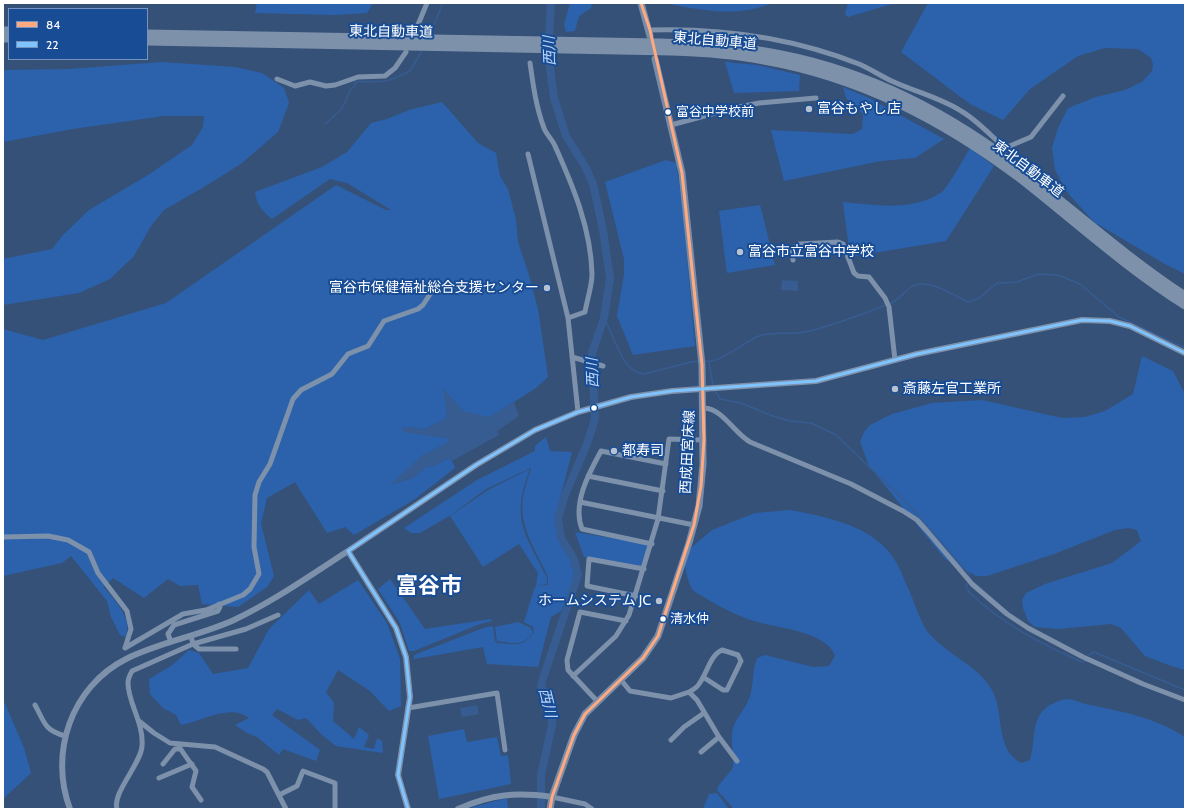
<!DOCTYPE html>
<html>
<head>
<meta charset="utf-8">
<style>
  body { margin:0 }
  #map { position:relative; width:1188px; height:812px; overflow:hidden; background:#355178; font-family:Cabin,sans-serif }
  canvas { display:block }
  .frame { position:absolute; inset:0; border:4px solid #fff; pointer-events:none }
  .legend { position:absolute; left:8px; top:8px; width:140px; height:52px; box-sizing:border-box; background:#184c95; border:1px solid #7494bf; margin:0; padding:5px 7px; list-style:none; font-size:12px; color:#fff }
  .legend li { display:flex; align-items:center; gap:8px; height:20px }
  .legend b { width:20px; border:1px solid #7494bf }
</style>
</head>
<body>
<div id="map">
<canvas width="1188" height="812"></canvas>
<div class="frame"></div>
<ul class="legend">
<li><b style="height:5px;background:#ffa980"></b>84</li>
<li><b style="height:5px;background:#80c4ff"></b>22</li>
</ul>
</div>
<script>
const c = document.querySelector('canvas').getContext('2d');
c.lineJoin = 'round';
function fillPath(path, color) { c.fillStyle = color; c.fill(path, 'evenodd'); }
function trace(path, color, width, dash) { c.strokeStyle = color; c.lineWidth = width; c.lineCap = dash ? 'butt' : 'round'; c.setLineDash(dash || []); c.stroke(path); }
function drawText(font, color, halo, rows, align = 'center') {
  c.font = font + ' Cabin,"Noto Sans JP",sans-serif'; c.lineWidth = 4; c.setLineDash([]); c.textBaseline = 'middle'; c.strokeStyle = halo; c.fillStyle = color; for (const [text, x, y, turn = 0] of rows) {
    c.save(); c.translate(x, y); c.rotate((+turn || 0) * Math.PI / 180); c.textAlign = isNaN(turn) ? turn : align; if (halo) c.strokeText(text, 0, 0); c.fillText(text, 0, 0); c.restore();
  }
}
fillPath(new Path2D(`
  M257 3H373L367 13 335 15 255 13Z
  M570 3H592L591 8 579 16 575 31 566 32 564 25Z
  M671 3H772C738 17 708 11 674 5Z
  M848 3H895L848 17 845 14Z
  M928 3H1185V274L1165 264 1094 222 1067 192 1055 170 1052 148 1058 128 1068 108 1096 97 1125 90 1142 82 1152 71 1153 64 1151 58 1138 49 1105 48 1078 56 1030 89 1003 120 970 104 901 52Z
  M162 62 235 67 262 73 284 88 289 103 278 132 242 163 204 187 164 210 151 226 134 256 110 279 79 293 3 305V259L52 249 62 236 89 210 148 175 192 145 203 127 204 116H164L73 129 3 142V70L69 69Z
  M725 62 757 65 800 75 799 91 734 93Z
  M843 87 869 98 944 139 915 158 881 161 784 181 771 130 853 134 862 129 863 114 846 98Z
  M442 102 478 143 496 153 500 176 508 189 516 220 518 242 528 272 538 309 548 377 536 388 489 418 463 411 444 390 447 413 445 419 425 429 404 427 451 439 445 444 423 455 392 484 413 478 427 466 432 467 448 458 452 461 455 468 415 499 354 535 345 527 327 533 295 482 267 498 261 524 274 576 267 587 238 607 202 604 198 585 180 586 168 579 144 598 113 578 104 587C116 603 132 616 126 637L120 635 111 617 107 601 71 556 62 563 3 576V329L43 340 166 303 336 185 386 210H391L347 183 330 179 272 219C262 211 257 205 255 192L322 167 347 152 371 123 387 119 409 110Z
  M970 148 994 166 946 241 850 257 843 202C876 205 912 212 942 192 948 187 965 157 970 148Z
  M666 160 676 163 682 202 695 346 633 355 617 316 624 274V259L605 182Z
  M760 205 775 265 727 273 719 211Z
  M1142 356 1173 371 1185 394V670L1171 666 1145 656 1121 628 1111 624 1058 629 1035 627 1028 621 1023 608 1022 600 1026 593 1045 584 1112 563 1141 541 1137 530 1128 528 1115 530 1054 554 987 576H976L945 559 869 466 860 442 864 432 870 425 892 414 932 403 982 400 1062 418 1085 417 1105 411 1133 394Z
  M546 437 550 451 572 452 555 518 558 536 568 553 574 567 573 583 561 611 551 617 538 667 487 664 483 647 414 659V655L486 627 493 626 495 641 497 643C514 644 523 648 534 633L533 627 524 622 534 589 536 586 548 585V577C536 550 516 523 524 492 526 484 529 476 531 468L486 489 451 515 420 533H411L404 528 477 480 535 451V446Z
  M530 469C510 520 525 533 547 578V584L536 586 538 573 519 544 483 567 450 516 488 490Z
  M790 510C827 517 876 526 896 562 900 569 903 576 906 584 913 597 919 619 927 631 945 654 977 664 992 690 1005 713 994 748 1021 763L1030 760C1036 742 1030 720 1047 707 1051 704 1062 699 1067 699 1072 699 1079 702 1085 704 1119 711 1155 717 1185 737V809H734L717 790 719 785 733 768C734 756 731 745 732 734 733 721 742 714 747 703 755 689 751 673 757 658L765 655 813 667 829 666 835 656C827 631 776 628 754 621 738 616 722 608 707 599 703 596 695 593 692 589 687 581 686 569 684 560L692 547 712 530 755 513Z
  M575 532 647 544 649 547 642 568 584 557Z
  M390 579 425 629 491 619 492 621 480 624 414 651H409L400 623 378 589Z
  M358 580 387 623 400 659 401 706 389 711 370 691 338 670 326 692 334 703 333 721 354 739 359 727 369 735 364 747 374 749 377 738 382 741 383 753 336 746 322 735 306 718 298 720 277 709 272 715 320 750 316 761 283 749 279 755 257 737 247 733 235 725 249 718C231 703 202 721 181 725L176 715 163 708 150 694 149 679 171 666 189 650 199 653 213 674 248 668 269 629 309 590 319 604Z
  M518 622 531 628 533 633C523 647 513 643 497 641L495 627Z
  M3 699 24 748 31 773 3 799Z
  M464 729 467 742 497 737 501 756 508 755 511 784 439 799 428 736Z
  M717 793 729 809H703L709 794Z
  M507 798 508 809H466Z`), '#2c62ac');
fillPath(new Path2D(`
  M782 280 798 281V291L781 290Z
  M443 389 463 411 489 417 514 402 519 416 497 431 499 435 452 461 448 458 432 467 427 466 413 478 391 484 423 455 445 444 451 439 403 432V427L425 429 445 419 447 413Z
  M477 705 479 714 462 717 460 708Z`), '#375c91');
trace(new Path2D(`
  M430 34 443 3
  M325 124 341 110 351 89 355 86V82C364 81 374 82 384 81 391 81 403 74 410 71L421 52
  M889 304C899 300 903 293 911 287 927 276 955 297 969 302L979 298 997 283 1017 282 1038 274 1058 275 1080 284 1119 317 1185 348
  M604 318C614 335 622 373 644 374L691 362 699 361
  M705 361C720 364 745 341 759 336 773 331 790 335 805 332 832 326 860 315 886 305
  M709 362 713 386
  M714 389 720 399 741 403 773 416 790 421 811 423 836 435 909 505 969 574 970 579
  M969 582 966 586 969 592C1001 623 1041 644 1082 662L1086 661
  M1089 655 1094 652 1185 690`), '#375c91', 1.5);
trace(new Path2D(`
  M541 809V775L552 725V713L541 686 542 681 578 575 574 559 561 538 558 518 565 495 587 444 595 419 592 353 604 318 610 278 603 230 593 184 586 168 566 136 554 98 548 54 551 3`), '#375c91', 8);
trace(new Path2D(`
  M650 30C720 28 793 38 859 64 871 69 882 77 894 82 916 92 941 98 961 111 977 120 991 136 1005 148L1031 137 1063 96
  M415 32 427 3
  M530 63C533 84 536 107 544 128 546 134 552 139 555 146 573 186 591 229 592 274 592 286 587 300 585 312L568 318
  M277 79 295 86 310 82 326 86 335 85 358 77 385 76 395 68 406 52
  M671 125 734 108 759 103 816 98
  M528 154 568 318 578 412
  M793 260 792 249 799 244 838 242 843 244 854 273 858 276 869 277 885 298 889 307 895 360
  M572 357 603 366
  M704 408C723 409 733 432 750 442L851 484 903 511 917 520 927 531 972 584 1007 614 1028 628 1083 657 1143 684 1185 700
  M588 476 663 491
  M580 502 694 525
  M3 537 48 536 68 540 89 552 98 573 127 611 131 629 125 648
  M652 544 582 529C572 504 589 473 601 451L666 464
  M636 596 587 586 589 559 644 569
  M171 642 168 634 174 625 218 611 220 607 219 604
  M125 648 183 614 206 610 243 595 250 589 259 574 254 547 255 495 259 482 270 464 293 399 301 390 332 374 348 354 368 346 384 321 418 309 423 305 434 288
  M236 649H199L193 644 246 629 278 615
  M573 676 616 636 629 615 658 519 669 439 704 440
  M621 680 630 691 671 698 689 692 697 700 719 737 737 761
  M689 692C692 690 697 688 699 684 707 674 710 655 722 650L738 655 741 661 727 690H723L703 677
  M597 701 568 670 567 660 580 612 626 621
  M35 705C45 723 44 730 65 736
  M408 708 497 693 505 750
  M139 721 154 733 170 743 215 747 263 769 267 772 286 809
  M671 740 684 727 704 713
  M178 744C179 748 192 765 196 771L192 787 201 800
  M701 752 719 737
  M163 764 175 749H179
  M159 778 192 764
  M279 795 297 786 303 771 335 783V809
  M552 797 585 804 592 809
  M117 809C112 793 141 764 142 746 144 723 128 703 128 683 128 678 130 675 132 671L193 644 191 636`), '#7d91ab', 5);
trace(new Path2D(`
  M70 809C49 753 71 687 126 659 160 642 199 636 234 620 274 601 311 575 348 551
  M408 809 398 775 410 697 406 657 396 628 348 551 476 465 535 430 578 412 631 397 672 391 816 381 917 354 1082 320 1110 321 1130 326 1185 353
  M458 809C492 794 516 792 552 797`), '#7d91ab', 6);
trace(new Path2D(`
  M641 3 650 36
  M550 809 552 797 574 735 585 714 643 658 658 636 689 543 699 506 703 464 702 365 682 173 655 59`), '#798ca7', 7);
trace(new Path2D(`
  M3 31H9
  M147 34 659 43C695 44 730 46 765 52 856 67 940 108 1013 163 1070 207 1124 256 1185 296
  M3 38H9
  M147 41 671 51C702 52 734 54 764 60 860 77 943 120 1020 178 1075 221 1126 268 1185 305`), '#7d91ab', 9);
trace(new Path2D(`
  M550 809 552 797 574 735 585 714 643 658 658 636 694 525 701 486 704 440 702 365 682 173 650 30 641 3`), '#ffa980', 3);
trace(new Path2D(`
  M408 809 398 775 410 697 406 657 396 628 348 551 476 465 535 430 578 412 631 397 672 391 816 381 917 354 1082 320 1110 321 1130 326 1185 353`), '#80c4ff', 3);
for (const [x, y, r, color] of [
  [809,109,4,"#b8c2d0"],
  [668,112,3.5,"#fff"],
  [740,252,4,"#b8c2d0"],
  [547,288,4,"#b8c2d0"],
  [895,389,4,"#b8c2d0"],
  [594,408,3.5,"#fff"],
  [614,451,4,"#b8c2d0"],
  [659,601,4,"#b8c2d0"],
  [663,619,3.5,"#fff"]
]) { const dot = new Path2D(); dot.arc(x, y, r, 0, 2 * Math.PI); c.fillStyle = color; c.fill(dot); trace(dot, '#184c95', 1.5); }
drawText('13px', '#fff', '#184c95', [
  ["富谷中学校前",676,112],
  ["清水仲",670,619]
], 'left');
drawText('14px', '#fff', '#184c95', [
  ["東北自動車道",391,32,1],
  ["東北自動車道",715,41,5],
  ["東北自動車道",1028,169,37],
  ["西成田宮床線",688,452,-87]
]);
drawText('14px', '#fff', '#184c95', [
  ["富谷もやし店",817,109],
  ["富谷市立富谷中学校",748,252],
  ["富谷市保健福祉総合支援センター",539,288,"right"],
  ["斎藤左官工業所",903,389],
  ["都寿司",622,451],
  ["ホームシステム JC",651,601,"right"]
], 'left');
drawText('italic 15px', '#b6d2f7', '#184c95', [
  ["西川",550,51,-92],
  ["西川",593,373,-92],
  ["西川",547,703,76]
]);
drawText('bold 22px', '#fff', '#184c95', [
  ["富谷市",429,587]
]);
</script>
</body>
</html>
